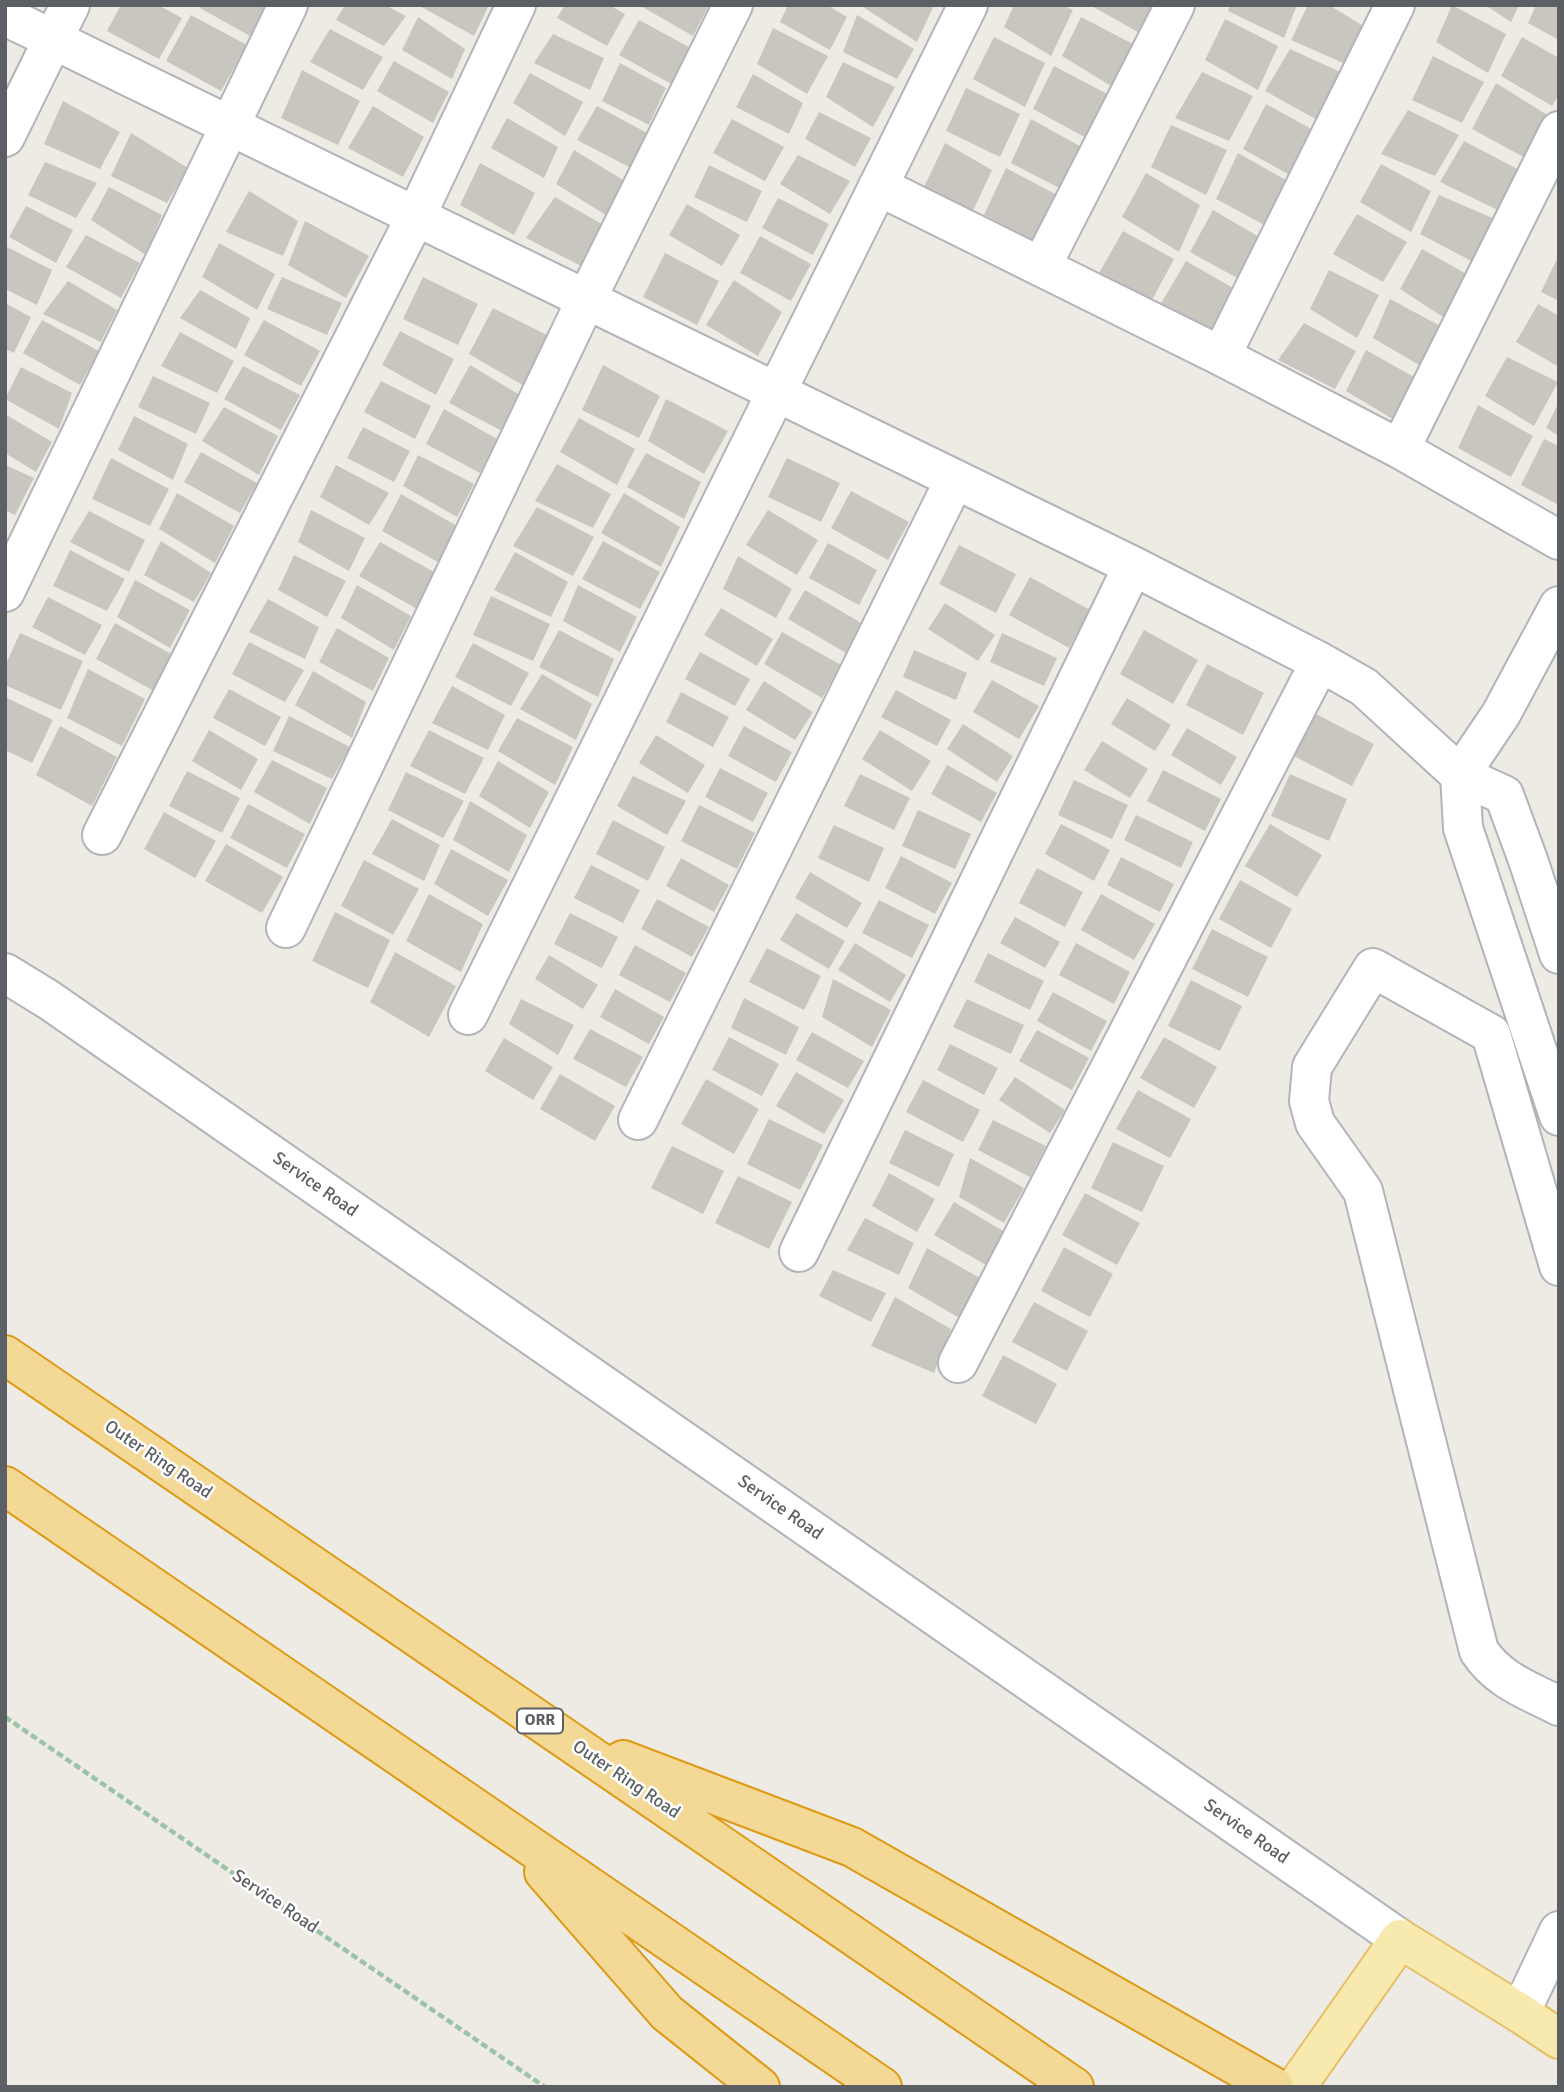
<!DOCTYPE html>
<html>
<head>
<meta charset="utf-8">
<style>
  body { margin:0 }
  #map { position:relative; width:1564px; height:2092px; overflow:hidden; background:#edebe4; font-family:Signika,sans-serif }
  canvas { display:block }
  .frame { position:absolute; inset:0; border:7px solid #5c5f63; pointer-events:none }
</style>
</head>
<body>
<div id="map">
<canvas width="1564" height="2092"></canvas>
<div class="frame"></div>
</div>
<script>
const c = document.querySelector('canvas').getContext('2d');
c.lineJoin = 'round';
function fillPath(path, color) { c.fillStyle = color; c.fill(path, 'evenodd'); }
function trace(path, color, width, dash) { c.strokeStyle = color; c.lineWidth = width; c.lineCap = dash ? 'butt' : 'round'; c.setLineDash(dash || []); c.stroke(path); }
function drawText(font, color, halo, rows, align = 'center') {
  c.font = font + ' Signika,sans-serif'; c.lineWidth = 5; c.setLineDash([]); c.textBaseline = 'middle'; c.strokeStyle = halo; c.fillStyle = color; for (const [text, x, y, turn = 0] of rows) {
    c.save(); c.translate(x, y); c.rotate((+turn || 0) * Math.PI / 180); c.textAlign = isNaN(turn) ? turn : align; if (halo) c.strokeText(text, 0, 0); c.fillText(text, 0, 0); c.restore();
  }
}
fillPath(new Path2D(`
  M121 5H158L182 18 159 59 107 31Z
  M201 5H267L250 36 200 8Z
  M345 5H385L406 16 384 46 336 20Z
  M418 5H489L474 36Z
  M565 5H609L625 14 607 46 557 18Z
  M639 5H705L708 7 693 36Z
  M788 5H827L847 17 830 50 780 22Z
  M860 5H934L917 42Z
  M1014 5H1063L1073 10 1051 56 1004 27Z
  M1090 5H1156L1143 35Z
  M1230 5H1297L1284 38 1228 11Z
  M1308 5H1329L1370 30 1350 66 1291 40Z
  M1452 5 1506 34 1488 73 1436 42Z
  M1485 5H1519L1511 22Z
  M1536 5H1559V40L1528 23Z
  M191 15 247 45 221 91 166 61Z
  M857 15 914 49 897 79 843 52Z
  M418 17 465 49 452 79 402 50Z
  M1081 17 1135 45 1116 89 1062 56Z
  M1225 19 1278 46 1258 90 1205 60Z
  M639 20 689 47 673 85 619 55Z
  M773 28 828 56 807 94 757 64Z
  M330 29 383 57 363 90 310 62Z
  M553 34 604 58 590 90 534 63Z
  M994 37 1045 63 1025 107 973 79Z
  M1522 37 1559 58V94L1552 106 1501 76Z
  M1290 49 1349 76 1321 122 1265 91Z
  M1433 56 1484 82 1462 123 1412 100Z
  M394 61 449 92 433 123 377 91Z
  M843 62 895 87 873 127 826 97Z
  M620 63 666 88 649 125 602 101Z
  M1054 66 1113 97 1092 141 1033 109Z
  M302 70 360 101 338 145 281 118Z
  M1202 72 1253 96 1229 141 1175 118Z
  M530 73 583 102 565 136 513 103Z
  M753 74 803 103 789 134 736 107Z
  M1496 83 1549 116 1529 160 1472 129Z
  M966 88 1020 114 1000 157 946 131Z
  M63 101 120 132 100 169 44 144Z
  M1266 104 1319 133 1295 178 1243 149Z
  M373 106 424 137 403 177 348 148Z
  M597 106 649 134 633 169 577 140Z
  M1408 110 1459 135 1435 176 1381 154Z
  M819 112 871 138 855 167 805 139Z
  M507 118 558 147 544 178 491 148Z
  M732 119 784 147 765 181 713 153Z
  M1031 119 1087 150 1067 192 1011 163Z
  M1171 125 1227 150 1206 195 1151 167Z
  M131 133 188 168 167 203 111 176Z
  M1464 141 1525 173 1504 213 1440 182Z
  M945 143 992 170 973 211 924 187Z
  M574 150 623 180 609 217 556 184Z
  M1238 153 1293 184 1272 229 1216 199Z
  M798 155 850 181 830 214 780 184Z
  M45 162 97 183 76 218 28 195Z
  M480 163 535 193 514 235 460 205Z
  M1381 164 1431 191 1411 232 1360 202Z
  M709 165 762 191 747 222 694 197Z
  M1006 168 1063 198 1039 243 984 215Z
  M1146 173 1200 205 1179 252 1122 217Z
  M109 187 162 215 146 255 91 220Z
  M249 191 298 221 283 256 226 232Z
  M1439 195 1497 220 1479 265 1420 234Z
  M555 197 605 226 581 266 526 238Z
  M778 198 829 224 813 255 762 228Z
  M687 204 740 235 722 266 669 235Z
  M26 206 73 230 56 263 9 237Z
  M1213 210 1266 241 1246 283 1190 252Z
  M1357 214 1407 242 1383 282 1333 254Z
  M305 221 369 256 346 298 288 265Z
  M1123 231 1174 259 1152 300 1099 273Z
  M86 235 140 263 121 298 66 267Z
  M760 236 811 264 791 301 740 273Z
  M219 243 275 274 257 310 202 277Z
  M5 246 52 270 37 305 5 289Z
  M1422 249 1472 277 1449 321 1400 289Z
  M665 253 719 281 697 325 643 297Z
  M1559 255V301L1541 292Z
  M1186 261 1242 293 1217 337 1160 305Z
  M1329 270 1379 295 1357 338 1310 309Z
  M282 277 342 303 327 335 267 309Z
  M423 277 478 304 458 345 403 319Z
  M734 280 782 312 758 356 706 325Z
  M68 281 117 310 101 342 43 314Z
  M200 290 250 318 236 349 180 318Z
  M1390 299 1444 328 1424 368 1373 338Z
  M5 303 31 317 14 353 5 349Z
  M1538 304 1559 316V367L1516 342Z
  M493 308 547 335 524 386 469 354Z
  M42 320 99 351 80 385 23 353Z
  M264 320 320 351 301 386 244 355Z
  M1304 323 1356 351 1335 389 1278 360Z
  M400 331 454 359 436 395 382 365Z
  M180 332 234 361 217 393 161 366Z
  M1366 350 1421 381 1401 424 1346 391Z
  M1507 357 1558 382 1534 426 1485 396Z
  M470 365 520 395 504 432 449 403Z
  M603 365 660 396 639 438 582 410Z
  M243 366 300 395 281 430 224 399Z
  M21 367 72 393 59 429 5 399Z
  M153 376 210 403 196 434 138 407Z
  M381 381 431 406 415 439 364 412Z
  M666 399 728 431 704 474 648 441Z
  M1559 402V436L1546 428Z
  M1478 405 1533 436 1511 477 1458 448Z
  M224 407 278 436 259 475 202 441Z
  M444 409 497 439 480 473 426 444Z
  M5 414 52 442 36 472 5 453Z
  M134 416 188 444 173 480 118 450Z
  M579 418 635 449 617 485 560 452Z
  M363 427 410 451 394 482 347 458Z
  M1544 439 1559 446V505L1521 485Z
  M201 452 257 483 240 513 184 482Z
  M646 453 701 482 684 519 627 487Z
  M418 455 474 484 457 517 403 486Z
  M111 458 169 489 150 526 92 499Z
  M787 458 840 483 821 522 768 497Z
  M557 464 611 494 593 528 535 501Z
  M5 465 34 478 15 515 5 510Z
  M336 465 389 493 369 525 320 497Z
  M851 491 909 522 888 560 831 528Z
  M177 493 234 526 215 563 159 529Z
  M624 493 680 527 661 567 601 533Z
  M401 494 457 526 438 562 382 531Z
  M537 507 594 537 573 576 513 546Z
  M311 510 365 538 349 571 298 542Z
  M768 510 818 540 797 575 746 545Z
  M89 511 145 540 129 572 70 542Z
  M161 541 211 573 194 602 144 575Z
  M603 541 660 572 640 609 582 579Z
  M380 542 434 572 417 609 359 576Z
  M828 543 877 570 859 605 809 578Z
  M959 545 1016 574 996 613 939 584Z
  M70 550 125 579 107 611 53 586Z
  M515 552 568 582 551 617 494 590Z
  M294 555 346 581 327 617 278 590Z
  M738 556 792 589 776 618 723 589Z
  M1030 577 1090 610 1069 648 1009 615Z
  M135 580 190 610 170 648 117 617Z
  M357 585 411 616 394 650 341 618Z
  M578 585 637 617 620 652 563 621Z
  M805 590 863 624 846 653 788 619Z
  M491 596 550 624 533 661 473 635Z
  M48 597 102 625 85 655 32 627Z
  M268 599 319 627 305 659 249 632Z
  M945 603 995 635 978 661 928 629Z
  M721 608 773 639 757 666 704 635Z
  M115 623 173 655 154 691 96 659Z
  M337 628 389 658 373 691 319 662Z
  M559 630 614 659 598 697 539 667Z
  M1144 630 1198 660 1173 704 1120 674Z
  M782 632 841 665 822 698 764 664Z
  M20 633 83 661 61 710 5 685V666Z
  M1002 633 1057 658 1044 686 990 662Z
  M249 642 304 670 285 702 232 674Z
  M473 643 529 673 511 706 455 677Z
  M914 650 967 673 956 700 903 677Z
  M700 652 750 679 735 706 685 679Z
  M1207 664 1264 693 1243 735 1186 705Z
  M88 669 145 699 122 746 67 718Z
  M313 671 366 702 352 738 295 705Z
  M542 674 592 704 576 740 520 709Z
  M992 680 1039 706 1019 739 973 712Z
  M764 681 813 712 795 740 746 710Z
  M452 686 505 715 488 750 432 723Z
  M229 689 281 717 265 746 213 718Z
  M896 690 951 720 937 746 881 717Z
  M681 692 729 717 713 747 666 722Z
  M5 697 53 720 32 763 5 750Z
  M1127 698 1171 725 1155 751 1111 724Z
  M1316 714 1374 744 1352 786 1294 756Z
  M289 716 350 747 332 779 273 751Z
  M517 718 573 747 555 785 498 751Z
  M963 724 1013 756 997 782 947 749Z
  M60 726 117 757 92 806 36 775Z
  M744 726 792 752 776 782 728 756Z
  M1187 728 1237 757 1221 785 1171 755Z
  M209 730 258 759 241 790 192 761Z
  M429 730 484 758 465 794 410 766Z
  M880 730 931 761 912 791 862 759Z
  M656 735 705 765 688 793 639 763Z
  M1102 741 1148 769 1130 798 1084 770Z
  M272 760 327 788 310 824 254 792Z
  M498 761 549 792 530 828 479 796Z
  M947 765 997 793 981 822 931 794Z
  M720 768 768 793 753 822 705 797Z
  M1163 770 1221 799 1205 831 1147 801Z
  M187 771 240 798 222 833 169 806Z
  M406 772 464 801 443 838 388 810Z
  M860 774 910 798 894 830 844 806Z
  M1290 774 1347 799 1329 841 1271 816Z
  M633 776 686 801 667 835 617 806Z
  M1074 780 1128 805 1112 839 1058 815Z
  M470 801 527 835 509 872 453 840Z
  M248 804 305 834 287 868 230 838Z
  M699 805 755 833 737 869 681 841Z
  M918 810 971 834 955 869 902 846Z
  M164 812 216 841 195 878 144 849Z
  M1136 815 1193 842 1181 868 1124 840Z
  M392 819 440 845 424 881 372 854Z
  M613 820 665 847 648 881 596 854Z
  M1061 824 1110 850 1094 881 1045 854Z
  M1270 824 1322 855 1297 897 1245 866Z
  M834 825 884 848 869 882 818 858Z
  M226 844 283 877 262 913 205 881Z
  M451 849 508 880 488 916 434 884Z
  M901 856 952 883 935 914 885 888Z
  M1121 857 1174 884 1160 912 1107 885Z
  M681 858 729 885 714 912 666 886Z
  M364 860 419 889 393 935 341 906Z
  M591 865 640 890 623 923 574 898Z
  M1037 868 1083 892 1065 927 1019 903Z
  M810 872 862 903 847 928 795 898Z
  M1240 880 1292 909 1271 948 1219 919Z
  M429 894 483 924 461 972 406 941Z
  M1101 894 1155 924 1134 960 1081 930Z
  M657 899 709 927 692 957 641 929Z
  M879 900 929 925 912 958 862 933Z
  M335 912 390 940 368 988 312 961Z
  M570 913 618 937 602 968 554 944Z
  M796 913 845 941 829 969 780 940Z
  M1015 917 1060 942 1045 968 1000 943Z
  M1212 929 1268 957 1248 997 1192 969Z
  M855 943 906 975 890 1002 838 970Z
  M1076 943 1130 972 1114 1004 1059 975Z
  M635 945 686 973 670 1002 619 975Z
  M767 948 821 976 804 1010 749 982Z
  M395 952 456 986 429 1037 370 1002Z
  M988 953 1044 981 1030 1010 974 982Z
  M549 955 598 985 583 1009 535 979Z
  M833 979 891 1010 872 1047 822 1017Z
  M1191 980 1242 1006 1220 1051 1168 1026Z
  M615 989 664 1017 649 1044 600 1017Z
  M1053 992 1107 1021 1091 1051 1037 1021Z
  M744 998 799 1027 786 1055 731 1028Z
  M521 999 574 1025 558 1055 509 1024Z
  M967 999 1024 1025 1011 1054 953 1027Z
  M590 1029 643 1057 626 1087 573 1059Z
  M1037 1030 1089 1058 1072 1090 1019 1061Z
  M812 1032 864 1061 848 1088 796 1060Z
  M729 1037 779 1064 762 1096 712 1070Z
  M1164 1037 1217 1067 1194 1108 1140 1078Z
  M504 1038 553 1067 533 1100 485 1071Z
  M950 1044 998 1068 984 1095 937 1070Z
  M796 1072 844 1100 824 1134 776 1106Z
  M560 1074 615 1106 595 1141 540 1109Z
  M1015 1077 1065 1110 1050 1133 999 1100Z
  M706 1079 759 1109 734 1154 681 1124Z
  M923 1080 980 1110 963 1142 906 1112Z
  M1138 1090 1191 1119 1170 1158 1116 1129Z
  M769 1119 823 1145 800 1190 747 1164Z
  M993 1120 1046 1146 1030 1177 978 1150Z
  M905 1130 954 1154 939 1187 889 1163Z
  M1113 1142 1164 1166 1142 1212 1091 1188Z
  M672 1146 724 1171 703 1214 651 1188Z
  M970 1158 1024 1188 1004 1223 959 1197Z
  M889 1173 935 1199 917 1232 872 1206Z
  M738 1176 792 1202 769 1249 715 1223Z
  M1085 1193 1140 1223 1117 1265 1062 1235Z
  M954 1202 1005 1232 986 1265 934 1235Z
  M865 1218 914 1243 899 1275 847 1250Z
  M1064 1247 1113 1274 1090 1317 1041 1291Z
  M927 1248 980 1278 961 1319 908 1288Z
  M833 1270 886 1293 871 1322 819 1296Z
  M895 1297 951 1329 934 1373 871 1346Z
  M1034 1302 1088 1331 1067 1371 1012 1342Z
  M1003 1355 1057 1384 1036 1424 982 1396Z`), '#c9c6c0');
const minor = new Path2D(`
  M5 16 1133 566 1320 662 1364 687 1460 775 1504 795 1528 860 1559 954
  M5 137 70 5
  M878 186 1221 356 1400 449 1559 540
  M1041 267 1175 5
  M1221 356 1395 5
  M1400 449 1559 131
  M5 592 288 5
  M1559 606 1501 714 1460 775 1463 828 1559 1116
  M102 835 416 216 516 5
  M286 928 586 300 733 5
  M5 973 49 1000 1400 1939
  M468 1015 968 5
  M638 1120 955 479
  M799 1252 1133 566
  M1559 1266 1491 1034 1373 968 1312 1067 1309 1101 1315 1123 1363 1191 1479 1651C1499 1681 1528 1690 1559 1706
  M958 1363 1320 662
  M1520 2013 1559 1931`);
const major = new Path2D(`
  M1296 2087 1400 1939 1520 2013 1559 2039`);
const highway = new Path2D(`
  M5 1355 1074 2087
  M5 1486 882 2087
  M623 1760 852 1847 1274 2087
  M544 1872 667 2013 760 2087`);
trace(minor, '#b1b4b8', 42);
trace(major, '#e5be65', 42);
trace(highway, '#dd9a14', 42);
trace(new Path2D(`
  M5 1717 545 2087`), '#9cc3a6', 4.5, [7, 3.5]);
trace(minor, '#fff', 38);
trace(major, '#f8eaae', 38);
trace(highway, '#f3d995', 38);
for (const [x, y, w] of [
  [540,1721,46]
]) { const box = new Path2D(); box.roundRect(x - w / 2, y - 12.5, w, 25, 5); c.fillStyle = '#fff'; c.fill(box); trace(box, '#5c5f63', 2); }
drawText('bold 16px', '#5c5f63', null, [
  ["ORR",540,1721]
]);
drawText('18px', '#5c5f63', '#fff', [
  ["Service Road",315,1185,35],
  ["Outer Ring Road",158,1460,34],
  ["Service Road",780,1508,35],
  ["Outer Ring Road",626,1780,34],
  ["Service Road",1246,1832,35],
  ["Service Road",275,1902,34]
]);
</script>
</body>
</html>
